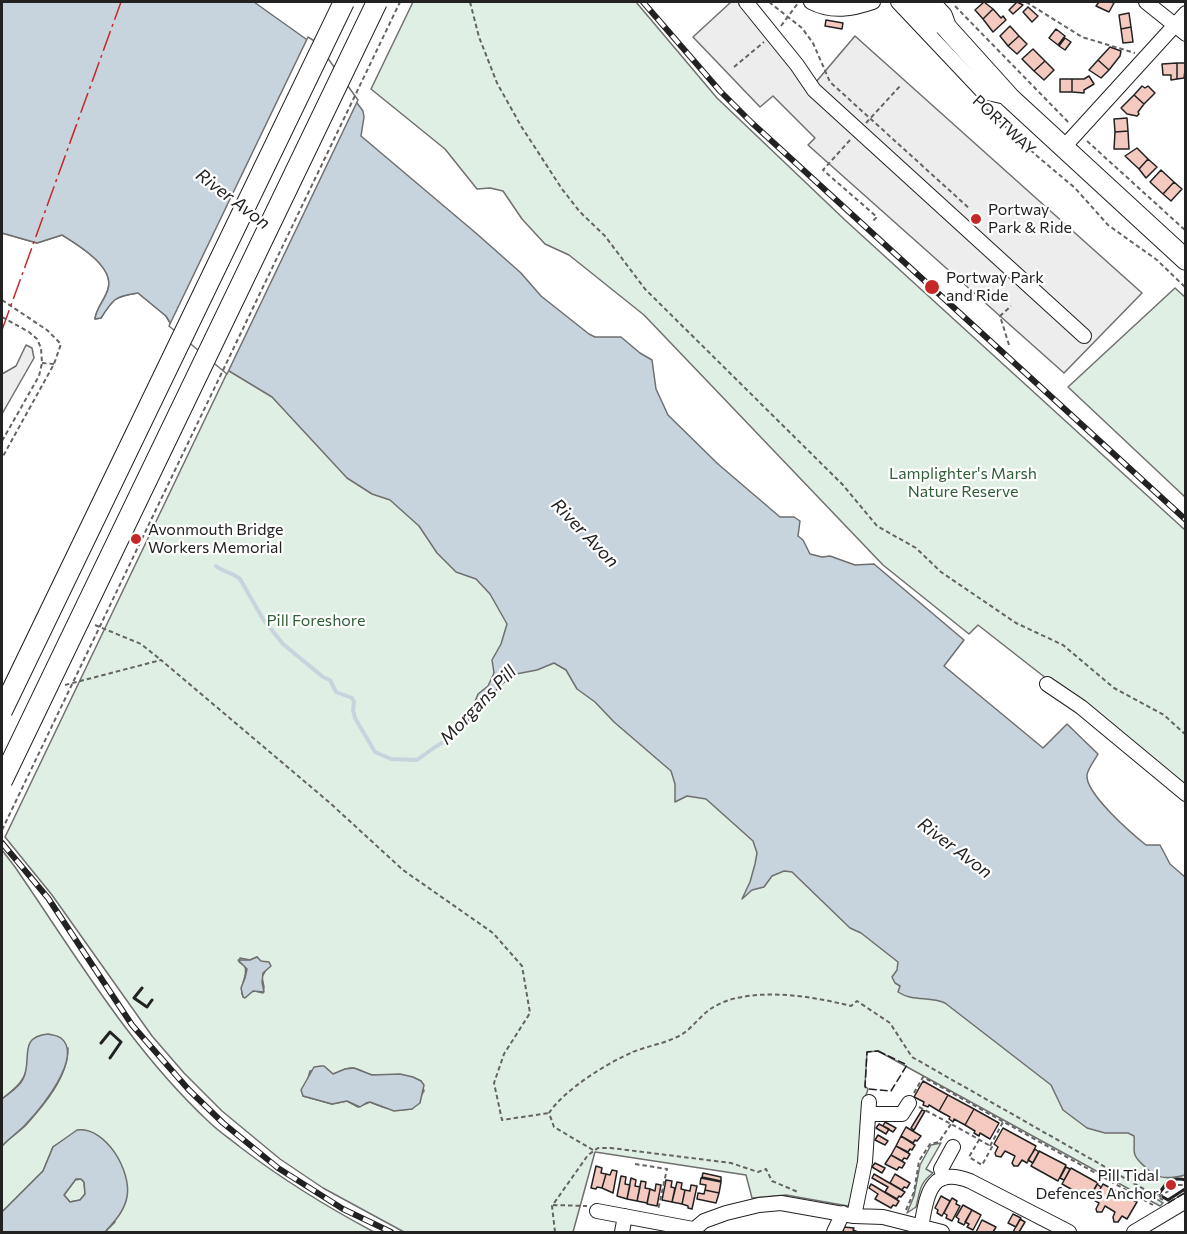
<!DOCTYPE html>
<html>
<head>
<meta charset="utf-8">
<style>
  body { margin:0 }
  #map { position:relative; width:1187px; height:1234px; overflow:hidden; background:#fff; font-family:Commissioner,sans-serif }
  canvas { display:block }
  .frame { position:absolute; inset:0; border:3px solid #222; pointer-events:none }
</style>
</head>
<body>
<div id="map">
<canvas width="1187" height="1234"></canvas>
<div class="frame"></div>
</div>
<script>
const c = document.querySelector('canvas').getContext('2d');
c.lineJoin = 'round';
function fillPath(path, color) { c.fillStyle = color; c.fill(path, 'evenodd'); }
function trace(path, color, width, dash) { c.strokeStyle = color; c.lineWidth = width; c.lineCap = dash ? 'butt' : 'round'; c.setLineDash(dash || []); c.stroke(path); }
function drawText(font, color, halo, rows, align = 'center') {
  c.font = font + ' Commissioner,sans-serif'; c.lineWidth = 4.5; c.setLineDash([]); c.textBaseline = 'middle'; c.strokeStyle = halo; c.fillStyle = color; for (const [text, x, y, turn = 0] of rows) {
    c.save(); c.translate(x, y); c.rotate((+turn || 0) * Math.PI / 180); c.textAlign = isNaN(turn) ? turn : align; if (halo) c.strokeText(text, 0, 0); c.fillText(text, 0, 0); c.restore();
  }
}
const green = new Path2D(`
  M413 2H636L717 98 845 220 1185 530V787L978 625 969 634 883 565 644 315 569 255 545 244 522 219 503 191 490 188 477 189 445 149 371 89Z
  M2 87 484 489 517 667 562 644 1185 1175 1168 1179 1155 1198 1163 1203 1160 1206 878 1051 867 1052 865 1086 868 1089C856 1125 867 1171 848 1206L786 1195 752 1198 746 1175 595 1152 573 1232H404L323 1188 280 1159 222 1111 184 1073 152 1036 52 895 5 837 228 371 172 326 166 316 138 293C115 296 113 299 101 318L95 319C96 308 105 300 108 289 115 267 78 245 62 235L37 243 2 233ZM257 957 266 970 262 977 264 987 263 993 255 991 242 994C240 983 248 977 245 966L239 962 240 958 250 960ZM326 1068 333 1074C340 1073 344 1068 351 1068 360 1068 366 1075 374 1075 390 1077 406 1073 421 1081L424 1091 412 1109C396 1111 386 1109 370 1102L358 1107 347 1101 332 1104 303 1096 310 1071Z
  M1175 288 1185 297V497L1068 387Z
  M2 850 15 867C75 954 130 1048 208 1121 218 1131 229 1138 240 1147 283 1180 327 1207 374 1232H105L115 1222 83 1130H80L53 1147 43 1171 2 1212V1146C9 1138 19 1132 26 1125 44 1105 68 1077 68 1048L28 1060C27 1080 16 1088 2 1099Z
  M941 1143 926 1169 933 1173C919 1183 920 1192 916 1207L907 1213 914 1196 920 1165 931 1145Z
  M81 1179 84 1182 85 1194 80 1200 70 1202 64 1195 75 1180Z`);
fillPath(green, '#e0efe3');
trace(green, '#6f6f6f', 1.5);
const parking = new Path2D(`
  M731 2H738L810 89 855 36 1142 293 1064 373 808 145 815 138 773 96 760 107 693 37Z
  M26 345 32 348 34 358 2 414V374L16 366Z`);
fillPath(parking, '#ededed');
trace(parking, '#6f6f6f', 1.5);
const water = new Path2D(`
  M2 2H254L313 44 363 111 364 117 361 136 477 234 521 273 541 296 589 334 595 337H621L640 353 652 360 656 389 668 415 718 464 780 517H794L800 521 798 536 803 540 810 554 822 557 830 556 855 565 874 564 964 640 944 666 1043 748 1067 724 1098 754C1095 760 1088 768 1087 775 1085 793 1131 833 1146 845H1160L1170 864 1185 877V1175C1168 1179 1158 1180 1145 1167 1141 1163 1137 1160 1135 1155 1133 1150 1135 1142 1134 1136L1128 1133H1105L1087 1128 1063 1110 1051 1085 945 1003C929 996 913 1002 898 992L900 986 895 983 892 977 897 970 898 962 861 933 850 928 792 872 784 871 772 876 764 887 752 890 742 899 750 882 755 864 757 853 753 841 706 799 687 796 675 802V784L671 771 614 722 595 702 577 689 566 670 554 663 537 670 516 674 502 684 449 741 445 742 460 720 472 709 478 694 488 686 494 673 492 660 501 644 507 624 490 594 476 579 456 572 437 553 419 526 390 500 372 494 347 478 272 397 229 371 172 326 166 316 138 293C115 296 113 299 101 318L95 319C96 308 105 300 108 289 115 267 78 245 62 235L37 243 2 233Z
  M257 957 261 961 269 962 271 966 263 973 262 982 264 992 253 991 245 998 243 997 241 988 245 978 247 969 238 960H250Z
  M48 1034C52 1035 57 1035 61 1038 84 1057 40 1109 26 1124 19 1132 9 1138 2 1146V1099C9 1093 19 1088 23 1079 33 1060 17 1037 48 1034Z
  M321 1066H324L333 1074 345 1069 354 1068 372 1075 400 1074 413 1077 421 1081 424 1085 420 1103 412 1109 394 1111 370 1102 366 1103 360 1107 347 1101 332 1104 303 1096 301 1090 314 1067Z
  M77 1130C106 1126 132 1172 127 1197 124 1212 114 1222 105 1232H2V1212L43 1171 53 1147ZM76 1179H81L84 1182 85 1194 80 1200 70 1202 64 1195Z`);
fillPath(water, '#c7d3dd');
trace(water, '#6f6f6f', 1.5);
const pier = new Path2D(`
  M308 37 316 42 358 100 227 374 169 326Z`);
fillPath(pier, '#fff');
trace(pier, '#6f6f6f', 1.5);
trace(new Path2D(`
  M216 566C223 572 234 573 240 579L263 619 283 644 323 677 330 680 336 692 352 698 354 702 353 710 355 718 375 752 391 759 417 760 435 747 449 739`), '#c7d3dd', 4);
const building = new Path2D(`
  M984 2 993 9 983 19 975 10Z
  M1017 2 1023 5 1013 14 1009 10Z
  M1099 2H1111L1114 3 1109 12 1096 6Z
  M1028 7 1038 16 1032 22 1023 12Z
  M993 9 1001 18 1003 16 1006 20 993 32 983 19Z
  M1129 13 1131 27 1121 29 1119 15Z
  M826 20 843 23 842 29 825 26Z
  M1010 26 1019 36 1008 46 1000 36Z
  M1131 27 1133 42 1123 43 1121 29Z
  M1056 29 1065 36 1058 45 1049 38Z
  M1019 36 1027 44 1017 54 1008 46Z
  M1065 38 1071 42 1065 50 1059 46Z
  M1110 47 1121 51 1120 56 1109 70 1098 60Z
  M1033 49 1045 61 1034 71 1022 59Z
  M1098 60 1109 70 1101 78 1089 70Z
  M1045 61 1054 70 1044 80 1034 71Z
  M1177 63H1186L1184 78 1177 79Z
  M1177 63V79L1171 80V75H1163L1162 64Z
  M1089 76 1094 84 1084 90V93L1072 92V79H1084Z
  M1060 79H1072V92H1060Z
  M1142 86 1145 88 1148 86 1155 93 1144 104 1134 95Z
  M1134 95 1144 104 1138 112 1139 114 1137 116 1127 114 1121 108Z
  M1127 118 1128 131 1115 132 1114 119Z
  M1128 131 1129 149H1114L1115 132Z
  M1137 148 1148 159 1139 169 1125 156Z
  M1148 159 1157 167 1146 178 1139 169Z
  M1161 170 1174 182 1163 194 1150 182Z
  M1174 182 1182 189 1171 201 1163 194Z
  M923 1081 948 1095 939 1111 929 1105 928 1107 923 1105 924 1102 914 1097Z
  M948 1095 974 1109 965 1125 954 1119 953 1122 949 1119 950 1117 939 1111Z
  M974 1109 999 1123 990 1139 980 1133 979 1136 974 1133 975 1131 965 1125Z
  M922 1110 925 1111 914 1130 911 1128Z
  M885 1122 896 1128 893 1132 883 1126Z
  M879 1124 889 1129 886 1134 876 1128Z
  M906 1127 921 1136 917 1141 915 1140 913 1143 901 1136Z
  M1003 1128 1036 1146 1027 1163 1022 1160 1018 1166H1014L1012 1163 1015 1156 1005 1151 1001 1157 996 1156 995 1153 998 1147 994 1144Z
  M878 1135 888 1141 885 1145 875 1140Z
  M901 1136 915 1145 912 1150 910 1149 908 1152 896 1146Z
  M896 1146 910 1154 907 1159 904 1158 902 1161 891 1155Z
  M1035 1149 1039 1152 1033 1163 1028 1160Z
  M1039 1151 1066 1165 1058 1181 1031 1166Z
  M891 1155 905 1163 902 1168 899 1167 897 1170 885 1164Z
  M875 1163 885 1168 882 1173 872 1167Z
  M596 1166 602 1168 601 1173 606 1174 602 1188 597 1187 596 1189 591 1188Z
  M1066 1167 1070 1169 1064 1180 1060 1178Z
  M1071 1168 1098 1183 1089 1199 1062 1184Z
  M612 1170 617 1171 613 1193 602 1188 606 1174 610 1175Z
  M703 1173 721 1177V1181L702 1177Z
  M874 1174 905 1192 901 1197 899 1196 897 1199 885 1192 888 1187 872 1178Z
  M895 1174 910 1183 907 1188 904 1187 902 1190 890 1183Z
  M621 1176 626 1177 625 1184 630 1185 627 1199 617 1196Z
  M631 1178 636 1180 635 1186 640 1187 637 1201 627 1199Z
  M701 1178 721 1182 719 1193 705 1190 706 1185 700 1184Z
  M666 1180 672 1181 671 1187 675 1188 672 1202 662 1200Z
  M641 1181 646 1182 645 1188 650 1189 647 1203 637 1201Z
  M677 1182 682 1183 681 1189 685 1190 682 1204 672 1202Z
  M656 1184 661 1185 657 1206 647 1204 650 1189 655 1191Z
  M871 1184 899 1201 896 1206 893 1205 891 1208 875 1199 878 1194 869 1188Z
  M1097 1184 1101 1187 1095 1198 1091 1195Z
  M1103 1184 1137 1202 1127 1219 1122 1216 1118 1222H1114L1113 1217 1115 1212 1105 1206 1102 1212H1097L1096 1209 1099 1203 1094 1200Z
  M691 1185 697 1186 692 1209 688 1208V1206L682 1204 685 1190 690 1191Z
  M705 1190 719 1193 716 1203 697 1199 698 1193 704 1194Z
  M941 1196 950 1201 942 1216 937 1213 938 1210 935 1208Z
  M952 1198 957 1201 956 1204 960 1206 952 1221 946 1218 947 1215 944 1213Z
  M963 1205 972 1210 964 1225 958 1222 959 1219 956 1217Z
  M972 1210 981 1215 973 1230 967 1227 969 1224 965 1222Z
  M1013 1214 1021 1218 1016 1227 1008 1223Z
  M1020 1219 1025 1222 1019 1232H1013Z
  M982 1220 996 1227 993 1232H976Z
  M844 1227 854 1228 853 1230 858 1232H843Z`);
fillPath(building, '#f3c9c0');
trace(building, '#222', 1.5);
const minor = new Path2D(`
  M746 2 797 65 814 90 1084 336
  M811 2C832 13 853 9 873 2
  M898 2 983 92 1010 98
  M1146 2 1186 34
  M1063 148 1186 13
  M1047 684 1081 707 1186 794
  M869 1114H902L909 1103
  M944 1178 941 1169 953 1147
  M597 1211 693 1229
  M854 1216 865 1162 869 1102
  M921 1227C927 1197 929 1165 970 1181L1069 1232
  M622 1232 625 1216
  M691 1232 704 1221 726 1213 759 1205 781 1203 854 1216 883 1217 942 1232
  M834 1232 843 1213
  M1134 1232 1186 1201`);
const highway = new Path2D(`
  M912 2 935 23
  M929 2 942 16 946 27 1010 98 1186 260`);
trace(minor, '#222', 16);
trace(highway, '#222', 22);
trace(new Path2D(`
  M470 2 479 37 497 83 521 126 562 189 580 212 605 236 645 289 843 485 877 526 916 548 941 572 1016 623 1063 645 1114 688 1164 715 1186 735
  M769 2 802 28 813 43 830 82 970 209
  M1026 2 1082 37 1135 53
  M955 6 1070 124
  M781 26 798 3
  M734 67 764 42
  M981 104 1037 156 1075 188 1108 225 1157 260 1186 288
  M866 123 901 85
  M850 140 823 170 877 217 872 222
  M1087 141 1186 231
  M2 300 47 330 61 344 54 364 2 458
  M2 317 29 332 37 339 41 348 42 363 39 376 2 441
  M1009 345 1000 316 1011 306
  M42 363 54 364
  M95 625 141 644 161 660
  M65 685 161 660 330 803 403 870 493 933 522 966 530 1013 504 1054 494 1083 502 1120 549 1113
  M914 1093 923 1077 1153 1205
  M919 1107C944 1120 968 1133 992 1147L982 1165 969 1157 979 1140
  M990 1146 1003 1122
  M593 1150 554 1127 549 1113C564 1090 607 1063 633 1052 647 1046 663 1044 677 1037 691 1031 699 1016 712 1008 718 1004 730 999 737 998 774 990 815 997 851 1006L857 1001 890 1023 912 1057 1163 1200
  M635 1164 667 1169 658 1210
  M1159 1197 1178 1185H1186
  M553 1205 587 1206
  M906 1210 914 1192 919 1161 930 1144 939 1142 951 1124
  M555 1232 552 1206 588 1155 598 1148H611L731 1163 758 1172 766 1169 772 1181 798 1192`), '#646464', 2, [4.5, 3]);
trace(minor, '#fff', 14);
trace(highway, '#fff', 20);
const rail = new Path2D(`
  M643 2 720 91 752 123 1186 520
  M2 843 48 898 132 1025 189 1090 223 1123 278 1168 343 1209 391 1232`);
trace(rail, '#222', 6);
trace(rail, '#fff', 4, [11]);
const highwayBridge = new Path2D(`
  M2 711 344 2
  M2 781 377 2`);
trace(highwayBridge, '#222', 22, []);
trace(new Path2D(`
  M2 830 400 2`), '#646464', 2, [4.5, 3]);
trace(highwayBridge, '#fff', 20);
trace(new Path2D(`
  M878 1051 907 1065 891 1091 868 1089 865 1087 867 1052Z
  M1168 1203 1186 1192`), '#222', 1.5, [8, 3]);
trace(new Path2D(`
  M142 988 134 998 147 1007 152 1000
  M101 1043 110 1032 121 1042 110 1058
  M1159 1194C1166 1183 1172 1176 1186 1180
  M1163 1197 1168 1200 1185 1189`), '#222', 3);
trace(new Path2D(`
  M2 330 121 2`), '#c62828', 1.5, [21, 4.5, 3, 4.5]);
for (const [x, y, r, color] of [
  [976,219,6,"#c62828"],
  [932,287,8,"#c62828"],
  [136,539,6,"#c62828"],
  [1171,1185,6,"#c62828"]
]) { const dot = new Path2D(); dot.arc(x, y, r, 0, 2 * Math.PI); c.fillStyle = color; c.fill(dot); trace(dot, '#fff', 2); }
drawText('16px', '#222', '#fff', [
  ["PORTWAY",1004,125,43]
]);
drawText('16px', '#222', '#fff', [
  ["Portway",988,210],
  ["Park & Ride",988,228],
  ["Portway Park",946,278],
  ["and Ride",946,296],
  ["Avonmouth Bridge",148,530],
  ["Workers Memorial",148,548],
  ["Pill Tidal",1159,1176,"right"],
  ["Defences Anchor",1159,1194,"right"]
], 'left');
drawText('16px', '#2f5e38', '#fff', [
  ["Lamplighter's Marsh",963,474],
  ["Nature Reserve",963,492],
  ["Pill Foreshore",316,621]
]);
drawText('italic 18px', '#222', '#fff', [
  ["River Avon",233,199,37],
  ["River Avon",585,533,46],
  ["Morgans Pill",478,705,-46],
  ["River Avon",955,848,37]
]);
</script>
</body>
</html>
